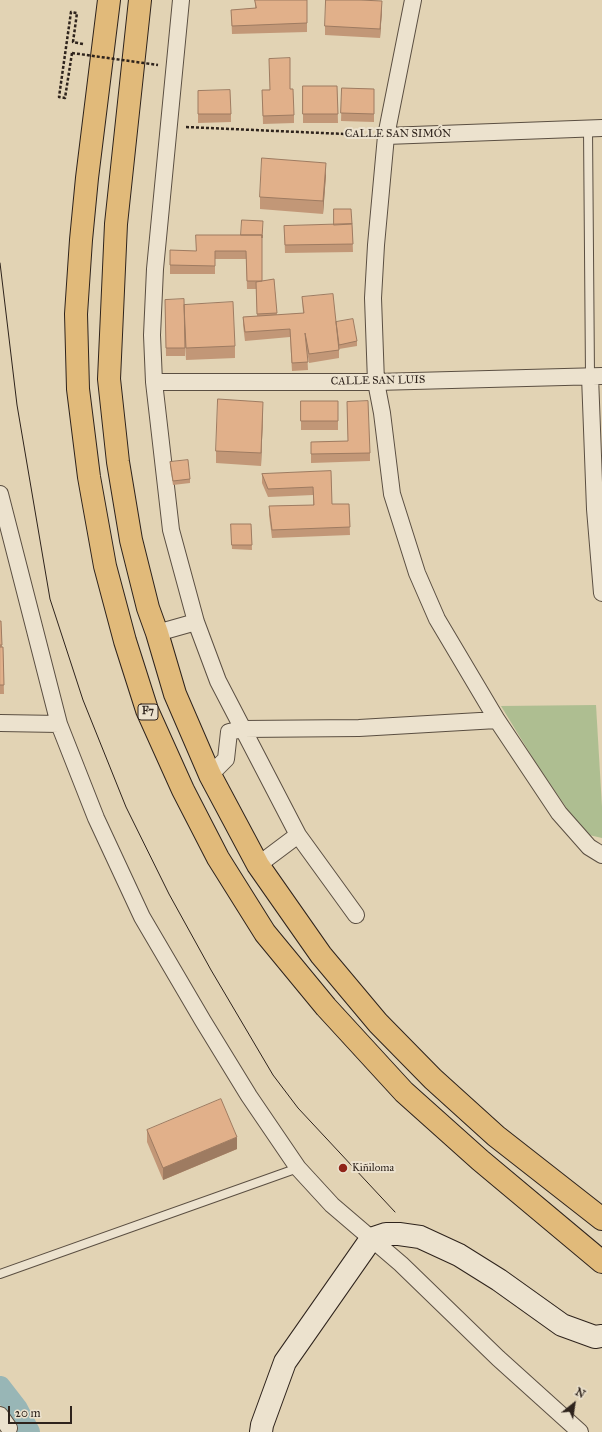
<!DOCTYPE html>
<html>
<head>
<meta charset="utf-8">
<style>
  body { margin:0 }
  #map { position:relative; width:602px; height:1432px; overflow:hidden; background:#e2d3b4; font-family:"IM FELL Great Primer",serif }
  canvas { display:block }
  .north { position:absolute; left:554px; top:1384px; width:40px; height:40px; -webkit-text-stroke:3px #ece2ce; paint-order:stroke; rotate:30deg; font-size:11px; font-weight:700; line-height:16px; text-align:center; color:#2e231c }
  .north::after { content:''; display:block; margin:auto; width:14px; height:18px; background:#2e231c; clip-path:polygon(50% 0,100% 100%,50% 72%,0 100%) }
  .scale { position:absolute; left:8px; top:1406px; width:64px; height:18px; box-sizing:border-box; border:2px solid #2e231c; border-top:0; padding-left:5px; font-size:12px; line-height:14px; white-space:nowrap; color:#2e231c; -webkit-text-stroke:3px #ece2ce; paint-order:stroke }
</style>
</head>
<body>
<div id="map">
<canvas width="602" height="1432"></canvas>
<div class="north">N</div>
<div class="scale">20 m</div>
</div>
<script>
const c = document.querySelector('canvas').getContext('2d');
c.lineJoin = 'round';
function fillPath(path, color) { c.fillStyle = color; c.fill(path, 'evenodd'); }
function trace(path, color, width, dash) { c.strokeStyle = color; c.lineWidth = width; c.lineCap = dash ? 'butt' : 'round'; c.setLineDash(dash || []); c.stroke(path); }
function drawText(font, color, halo, rows, align = 'center') {
  c.font = font + ' "IM FELL Great Primer",serif'; c.lineWidth = 4; c.setLineDash([]); c.textBaseline = 'middle'; c.strokeStyle = halo; c.fillStyle = color; for (const [text, x, y, turn = 0] of rows) {
    c.save(); c.translate(x, y); c.rotate((+turn || 0) * Math.PI / 180); c.textAlign = isNaN(turn) ? turn : align; if (halo) c.strokeText(text, 0, 0); c.fillText(text, 0, 0); c.restore();
  }
}
fillPath(new Path2D(`
  M596 705 602 807V838L589 835 572 816 534 760 501 706Z`), '#aebe91');
trace(new Path2D(`
  M0 1387 17 1409 29 1432`), '#98b6b6', 22);
const lane = new Path2D(`
  M588 129 590 376
  M0 1274 298 1168`);
const street = new Path2D(`
  M181 0 155 269 152 335 154 382 171 530 196 622 218 681 298 835 356 915
  M413 0 386 136 376 245 373 298 376 382 382 413 392 494 417 573 437 619 497 720 559 813 589 847 602 855
  M386 136 602 128
  M590 376 595 509 602 593
  M154 382H376L602 376
  M0 494 59 724 96 818 142 917 203 1021 249 1096 298 1168 332 1205 401 1264 498 1358 580 1432
  M157 633 196 622
  M0 723 59 724
  M210 775 226 759 229 732 243 729 359 728 497 720
  M258 865 298 835
  M0 1415 9 1428`);
const secondary = new Path2D(`
  M261 1432 262 1425 285 1362 371 1239 386 1234H399L420 1237 459 1255 499 1280 562 1325 595 1337 602 1336`);
const highway = new Path2D(`
  M109 0 87 178 81 240 76 314 78 389 89 477 105 566 125 641 147 710 183 790 218 858 265 933 326 1007 404 1092 480 1160 602 1262
  M140 0 116 224 109 379 118 462 131 540 148 608 157 633 175 694 210 775 258 865 321 955 378 1023 433 1079 496 1136 602 1219`);
trace(lane, '#5b4f42', 10);
trace(street, '#5b4f42', 18);
trace(secondary, '#2e231c', 24);
trace(highway, '#2e231c', 24);
trace(new Path2D(`
  M72 53 65 98 59 97 71 12 77 13 73 42 83 44
  M186 127 367 135`), '#2e231c', 2.5, [3, 2]);
trace(lane, '#ece2ce', 8);
trace(street, '#ece2ce', 16);
trace(secondary, '#ece2ce', 22);
trace(highway, '#e1ba7a', 22);
trace(new Path2D(`
  M0 263 17 405 50 599 83 700 126 807 169 894 211 970 273 1075 298 1108 395 1212`), '#2e231c', 1);
trace(new Path2D(`
  M72 53 158 65`), '#2e231c', 2.5, [3, 2]);
fillPath(new Path2D(`
  M255 0H307V32L232 34 231 10 255 8Z
  M382 10 380 38 325 35V26Z
  M303 86H337L338 123H303Z
  M342 88 374 89V122L341 121Z
  M290 89 294 115V123L263 124 262 90Z
  M198 91 231 114V122L198 123Z
  M326 175 323 214 260 209V197Z
  M352 224 353 252 285 253 284 226Z
  M262 241V281L274 279 277 315 303 313 302 297 336 322 357 341V346L339 349V348V358L309 363 307 350 308 370 292 371 290 337 245 341 243 325V317L257 316 256 289H247L246 259H215V274H170V250L196 251Z
  M165 300 184 305 235 346V358L186 360 185 344V356H166Z
  M301 401H338V430H301Z
  M347 402 370 453V461L311 463V442L348 441Z
  M263 414 261 466 216 463V451Z
  M170 462 190 479V483L173 485 170 466Z
  M331 471 332 504H349L350 535 272 538 269 515V506L313 505V495L268 497 262 483V474Z
  M231 524H251L252 550 232 549Z
  M0 621H1L2 647H3L4 694H0Z
  M147 1130 237 1149 163 1180 147 1142Z`), '#c29777');
fillPath(new Path2D(`
  M382 1V10L380 38V29Z
  M326 163V175L323 214V201Z
  M263 402V414L261 466V453Z
  M237 1137V1149L163 1180V1168Z`), '#9e7b61');
const building = new Path2D(`
  M255 0H307V23L232 26 231 10 256 8Z
  M326 0H360L382 1 380 29 325 26Z
  M290 58V89H293L294 115 263 116 262 90H270L269 59Z
  M303 86H337L338 114H303Z
  M342 88 374 89V114L341 113Z
  M230 90 231 114H198V91Z
  M262 158 326 163 323 201 260 197Z
  M334 209H351L352 224 334 225Z
  M242 220 263 221 262 238V235H241Z
  M352 224 353 244 285 245 284 226Z
  M196 235H262V281L274 279 277 313 257 314 256 282 262 281H247L246 251H215V266L170 265V250L196 251Z
  M333 294 339 350 309 354 305 333 308 362 292 363 290 329 245 332 243 317 304 313 302 297Z
  M184 299 185 348H166L165 300Z
  M233 302 235 346 186 348 184 305Z
  M353 319 357 341 339 345 336 322Z
  M218 399 263 402 261 453 216 451Z
  M301 401H338V421H301Z
  M368 401 370 453 311 454V442L348 441 347 402Z
  M188 460 190 479 173 481 170 462Z
  M331 471 332 504H349L350 527 272 530 269 506 314 505 313 487 268 489 262 474Z
  M231 524H251L252 545H232Z
  M0 621H1L2 645H0Z
  M0 647H3L4 685H0Z
  M221 1099 237 1137 163 1168 147 1130Z`);
fillPath(building, '#e1b08a');
trace(building, '#9e7b61', 1);
for (const [x, y, r, color] of [
  [343,1168,5,"#8f2418"]
]) { const dot = new Path2D(); dot.arc(x, y, r, 0, 2 * Math.PI); c.fillStyle = color; c.fill(dot); trace(dot, '#ece2ce', 1.5); }
for (const [x, y, w] of [
  [148,712,20]
]) { const box = new Path2D(); box.roundRect(x - w / 2, y - 8, w, 16, 3); c.fillStyle = '#ece2ce'; c.fill(box); trace(box, '#2e231c', 1); }
drawText('bold 10px', '#2e231c', null, [
  ["F7",148,712]
]);
drawText('11px', '#2e231c', '#ece2ce', [
  ["CALLE SAN SIMÓN",398,134],
  ["CALLE SAN LUIS",378,381,-1]
]);
drawText('11px', '#2e231c', '#ece2ce', [
  ["Kiñiloma",352,1168]
], 'left');
</script>
</body>
</html>
